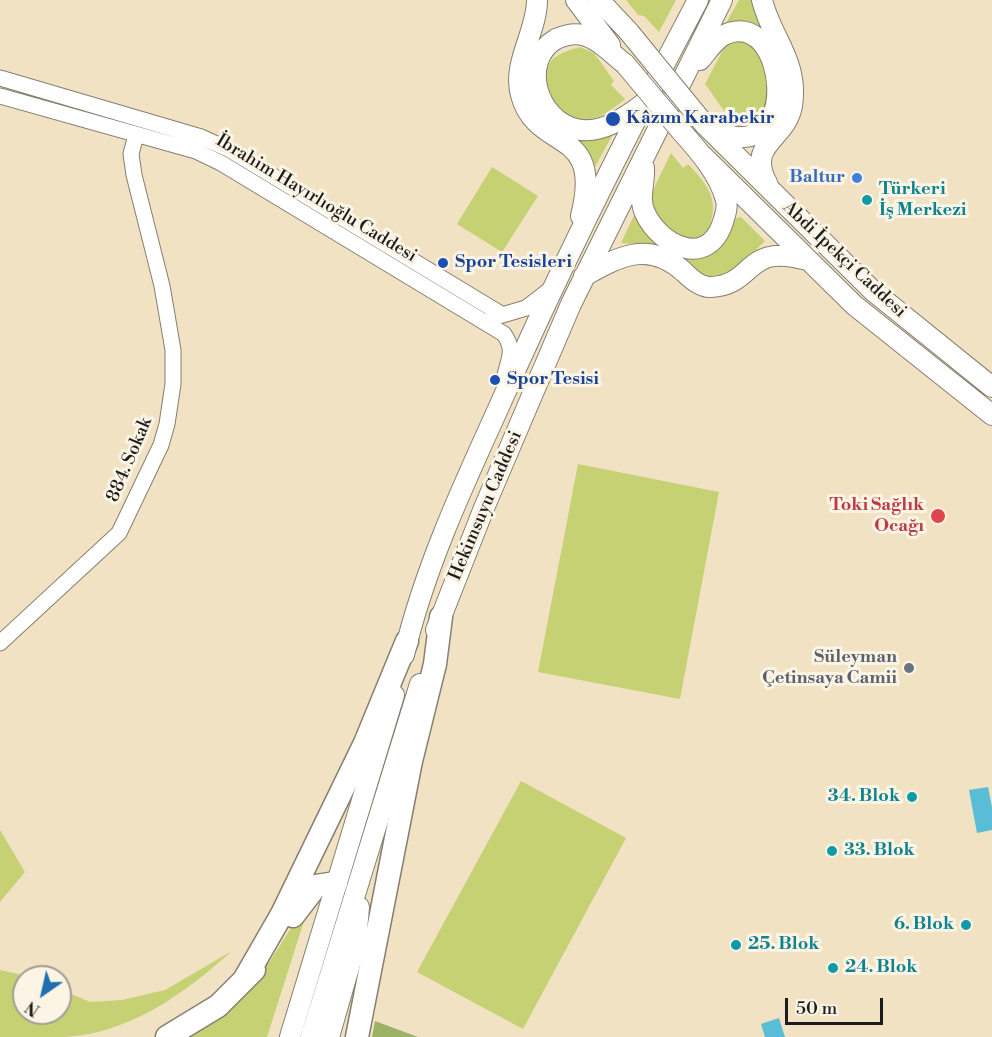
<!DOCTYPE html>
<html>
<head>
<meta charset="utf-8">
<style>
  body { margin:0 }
  #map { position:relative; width:992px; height:1037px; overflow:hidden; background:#f1e2c3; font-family:"Libre Bodoni",serif }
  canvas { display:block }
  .north { position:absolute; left:12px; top:965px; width:60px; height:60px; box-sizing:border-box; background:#fcf5e5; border:2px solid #a29e95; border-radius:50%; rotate:214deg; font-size:16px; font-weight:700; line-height:24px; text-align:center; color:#1c1c1c }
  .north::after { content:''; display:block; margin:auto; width:21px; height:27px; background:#1f6fb2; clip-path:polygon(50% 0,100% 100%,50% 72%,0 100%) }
  .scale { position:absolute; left:785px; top:998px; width:98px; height:27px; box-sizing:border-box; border:3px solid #1c1c1c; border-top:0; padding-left:8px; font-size:18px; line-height:21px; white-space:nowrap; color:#1c1c1c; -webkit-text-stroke:4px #fcf5e5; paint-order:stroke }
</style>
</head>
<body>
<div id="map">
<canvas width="992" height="1037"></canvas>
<div class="north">N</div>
<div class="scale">50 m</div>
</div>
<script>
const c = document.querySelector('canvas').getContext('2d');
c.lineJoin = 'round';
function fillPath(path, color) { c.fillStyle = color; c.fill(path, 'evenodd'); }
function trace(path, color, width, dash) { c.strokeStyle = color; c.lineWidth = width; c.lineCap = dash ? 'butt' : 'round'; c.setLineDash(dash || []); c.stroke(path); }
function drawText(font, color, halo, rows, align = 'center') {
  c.font = font + ' "Libre Bodoni",serif'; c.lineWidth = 6; c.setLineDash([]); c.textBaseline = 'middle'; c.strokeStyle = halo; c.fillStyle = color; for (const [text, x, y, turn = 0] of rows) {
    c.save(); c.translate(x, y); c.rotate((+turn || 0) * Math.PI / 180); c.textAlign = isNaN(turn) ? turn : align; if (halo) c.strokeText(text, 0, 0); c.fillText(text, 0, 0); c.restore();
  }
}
fillPath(new Path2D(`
  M626 0H676L659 32 644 16 638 15Z
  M739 0H753L765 30 762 33 726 23Z
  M745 40 763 54 770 102 757 121C729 128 720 103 705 84L726 44Z
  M580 47 594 53 614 81 611 85 625 99C598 122 581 128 550 106 543 70 541 57 580 47Z
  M613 134 595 167 589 154 575 139 577 137Z
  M671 153 683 168 688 164C712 189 721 204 705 238L681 243 650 209 654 188Z
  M492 167 538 196 502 252 457 224Z
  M636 211 666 248 621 243Z
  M741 217 765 241C752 253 726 284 706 276 696 272 687 262 679 255 712 263 723 244 736 218Z
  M578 464 719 492 680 699 538 672Z
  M521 781 626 838 523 1029 417 972Z
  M0 830 25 872 0 902Z
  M305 906 304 921 267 1037H183L226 1009 270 961Z
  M232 951C185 993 131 1033 65 1037 44 1037 22 1037 0 1037V970L32 977H24V1013H60V989L90 1002 122 1000 165 990Z`), '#c5d173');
fillPath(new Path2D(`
  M375 1021 418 1037H372Z`), '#9cb365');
fillPath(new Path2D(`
  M988 787 992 807V830L977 833 969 790Z
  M779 1018 785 1037H765L761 1024Z`), '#59bdd7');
const minor = new Path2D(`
  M0 78 201 137 230 150 501 314
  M0 96 196 151 221 163 504 334C515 350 509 358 505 375
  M492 318 526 308 552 288
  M0 643 119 533 161 445 167 424 173 384V350L162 286 134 175 131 154 136 135`);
const major = new Path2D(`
  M537 0C537 32 512 63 521 95 537 154 604 124 581 216
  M576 0 610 45
  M599 0 629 32
  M762 0C771 38 799 61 792 106 786 140 746 143 767 183
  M700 60C707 52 713 42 722 36 788 0 807 178 711 128
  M625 64C612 54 599 39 583 35 574 33 565 35 556 39 519 61 537 120 576 129 600 135 625 118 643 104
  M705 125 873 291 992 387
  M703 156 854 305 992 415
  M644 168C645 183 638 198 645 213 660 246 708 269 723 222 725 215 728 208 726 200 719 174 699 151 681 131
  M584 276C620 256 649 240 684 272 691 279 701 288 711 287 756 285 744 242 807 260
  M436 630 484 508 571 304 722 0
  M404 655C424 570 462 488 498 409 559 270 627 134 698 0
  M290 1037 394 695
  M311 1037 420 684
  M329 1037 356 943 359 907`);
const highway = new Path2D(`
  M293 916 316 886 336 883
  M244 980 282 914 314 848 365 743 407 641
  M167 1037 218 1006 254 970
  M357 1037 411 761 435 664 441 617`);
trace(minor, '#867f70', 17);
trace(major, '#867f70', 22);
trace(highway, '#867f70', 25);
trace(minor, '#fff', 15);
trace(major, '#fff', 20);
trace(highway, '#fff', 22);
const majorBridge = new Path2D(`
  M629 32 705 125
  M625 64 681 131`);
trace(majorBridge, '#867f70', 22, []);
trace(majorBridge, '#fff', 20);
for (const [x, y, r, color] of [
  [613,119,8,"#1a4fb4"],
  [857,178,6,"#3f7fe0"],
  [867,200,6,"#0f9aa8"],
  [443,263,6,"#1a4fb4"],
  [495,380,6,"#1a4fb4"],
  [938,516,8,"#e0444e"],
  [909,668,6,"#6b7280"],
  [912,797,6,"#0f9aa8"],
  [832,851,6,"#0f9aa8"],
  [966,925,6,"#0f9aa8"],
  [736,945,6,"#0f9aa8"],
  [833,968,6,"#0f9aa8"]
]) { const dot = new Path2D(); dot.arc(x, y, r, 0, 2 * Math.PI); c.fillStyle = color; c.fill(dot); trace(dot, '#fcf5e5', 2); }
drawText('bold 18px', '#164399', '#fcf5e5', [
  ["Kâzım Karabekir",626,119],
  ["Spor Tesisleri",455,263],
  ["Spor Tesisi",507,380]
], 'left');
drawText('bold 18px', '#366cbe', '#fcf5e5', [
  ["Baltur",845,178]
], 'right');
drawText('bold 18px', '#0d838f', '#fcf5e5', [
  ["Türkeri",879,190],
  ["İş Merkezi",879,211],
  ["34. Blok",900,797,"right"],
  ["33. Blok",844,851],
  ["6. Blok",954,925,"right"],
  ["25. Blok",748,945],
  ["24. Blok",845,968]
], 'left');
drawText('18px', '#1c1c1c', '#fcf5e5', [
  ["İbrahim Hayırlıoğlu Caddesi",316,199,31],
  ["Abdi İpekçi Caddesi",844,260,43],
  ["884. Sokak",130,460,-67],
  ["Hekimsuyu Caddesi",486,506,-67]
]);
drawText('bold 18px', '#be3a42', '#fcf5e5', [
  ["Toki Sağlık",924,506],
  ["Ocağı",924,527]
], 'right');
drawText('bold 18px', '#5b616d', '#fcf5e5', [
  ["Süleyman",897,658],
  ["Çetinsaya Camii",897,679]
], 'right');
</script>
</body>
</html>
